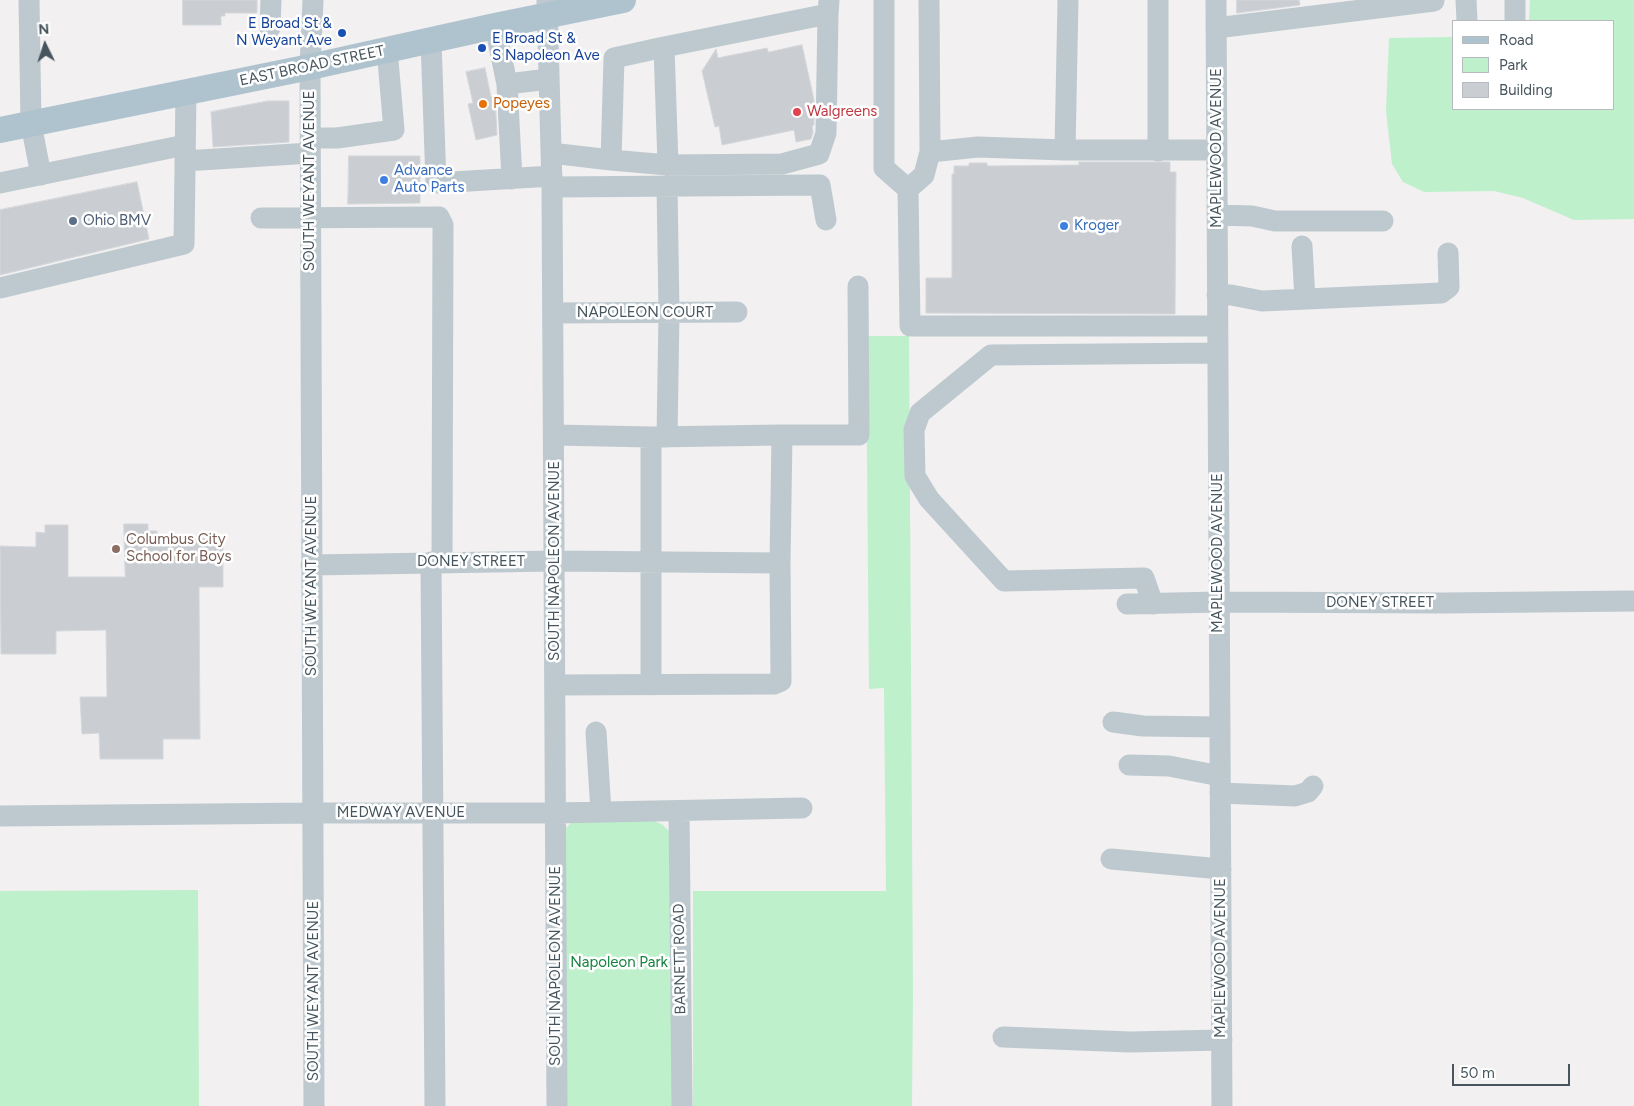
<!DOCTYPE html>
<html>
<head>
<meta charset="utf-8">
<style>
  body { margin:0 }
  #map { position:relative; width:1634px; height:1106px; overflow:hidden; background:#f2f0f0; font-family:Figtree,sans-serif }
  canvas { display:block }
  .legend { position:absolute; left:1452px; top:20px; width:162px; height:90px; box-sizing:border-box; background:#fff; border:1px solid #b5bbbf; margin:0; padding:6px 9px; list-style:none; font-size:15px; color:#47565e }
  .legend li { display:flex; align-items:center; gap:10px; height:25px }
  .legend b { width:25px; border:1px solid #b5bbbf }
  .north { position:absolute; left:20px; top:20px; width:50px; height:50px; -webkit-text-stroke:4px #fff; paint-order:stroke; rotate:356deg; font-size:14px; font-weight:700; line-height:20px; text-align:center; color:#47565e }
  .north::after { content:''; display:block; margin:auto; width:18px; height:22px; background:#47565e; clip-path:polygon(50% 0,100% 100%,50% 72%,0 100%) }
  .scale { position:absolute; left:1452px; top:1064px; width:118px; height:22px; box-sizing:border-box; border:2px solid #47565e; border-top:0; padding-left:6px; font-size:15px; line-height:18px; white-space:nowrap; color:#47565e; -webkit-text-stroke:4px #fff; paint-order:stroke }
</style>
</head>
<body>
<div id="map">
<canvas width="1634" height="1106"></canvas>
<ul class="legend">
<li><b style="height:6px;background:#afc3cf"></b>Road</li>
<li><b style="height:14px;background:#bef0cc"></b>Park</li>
<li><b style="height:14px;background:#caced3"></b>Building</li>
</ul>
<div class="north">N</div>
<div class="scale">50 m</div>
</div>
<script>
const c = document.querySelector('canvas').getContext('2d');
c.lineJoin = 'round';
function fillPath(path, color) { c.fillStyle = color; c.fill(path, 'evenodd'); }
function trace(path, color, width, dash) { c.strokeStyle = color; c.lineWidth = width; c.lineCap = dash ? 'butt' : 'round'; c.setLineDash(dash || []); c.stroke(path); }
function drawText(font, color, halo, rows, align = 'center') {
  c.font = font + ' Figtree,sans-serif'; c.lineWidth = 5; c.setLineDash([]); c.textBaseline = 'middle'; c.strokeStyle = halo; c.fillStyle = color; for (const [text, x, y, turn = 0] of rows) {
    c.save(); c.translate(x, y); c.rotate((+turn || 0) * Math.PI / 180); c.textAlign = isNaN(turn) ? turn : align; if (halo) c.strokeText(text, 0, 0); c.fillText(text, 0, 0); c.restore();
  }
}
fillPath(new Path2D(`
  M1530 0H1634V219L1574 220 1523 198 1494 191 1424 192 1403 182 1392 164 1386 111 1389 38 1453 37V109H1613V21H1529Z
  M866 336H909L913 994 912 1106H693V891H886L884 688 869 689Z
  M573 821H655L663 825 669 831 674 1106H565V829Z
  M198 890 199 1106H0V891Z`), '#bef0cc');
const building = new Path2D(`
  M183 0H257V13H225V16H221V25H183Z
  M1237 0H1299L1300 5 1237 13Z
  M802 45 814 100V125L812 126 813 132 811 139 796 142 794 130 722 145 719 126 715 127 702 71 716 49 718 58 767 48 768 52Z
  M485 68 491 97 495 96 497 135 476 140 468 104 473 103 466 72Z
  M268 101H289V142L213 147 211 112Z
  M349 156H420V203L348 204Z
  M1079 162H1170V172H1176L1175 314 926 313V278H952V174H954V166H969V163H987V166L1079 165Z
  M137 182 149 239 0 275V210Z
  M124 524H148V531H157L158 539 223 538V587H199L200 739H163V759H100L99 733 82 734 80 697H107L106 630 56 631V654H1L0 546 36 547V532L45 533V525H68V577H125Z`);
fillPath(building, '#caced3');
trace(building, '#d4d7db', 1);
trace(new Path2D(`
  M29 0 31 124 41 175
  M313 0 310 67 314 1106
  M547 0 552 187 557 1106
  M884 0V168L908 189
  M929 0 930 152 978 147 1065 150H1217
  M1216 0 1222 1106
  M1466 0 1467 21
  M1515 0V21
  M495 26 507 84 549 79
  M270 28 271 0
  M1216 28 1434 1
  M431 40 436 183 552 176
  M507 84 512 179
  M310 138H337L394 130 387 49
  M1065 150 1068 0
  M1158 151V0
  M930 152 924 175 908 189 910 326H1217
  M551 153 611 160 668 165 782 164 819 154 826 133 828 14
  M611 160 614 58 664 47
  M185 161 310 153
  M668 165 664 47 828 14 829 0
  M0 183 185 145
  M667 186 669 313 667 437
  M552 187 820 185 826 220
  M1217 215 1252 216 1275 221H1383
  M261 218 439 217 443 225 442 562
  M1302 246 1305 299
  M0 288 184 244 186 92
  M1217 295H1231L1262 301 1441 293 1449 287 1448 253
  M553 313 737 312
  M554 435 651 437 782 435 780 563 781 681 774 684 555 685
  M782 435H859L858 286
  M431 562 435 1106
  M311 565 555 561 780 563
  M1127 604 1219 602 1443 603 1634 601
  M1153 604 1144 578 1004 581 929 499 915 476 914 430 920 413 991 355 1217 353
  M651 685V437
  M1113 722 1143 726 1220 727
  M596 732 601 812
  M1129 765 1169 766 1220 776
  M1220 793 1295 796 1308 792 1313 786
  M679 811 682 1106
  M0 816 313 813H556L802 808
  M1111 859 1221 869
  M1003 1037 1130 1042 1222 1040`), '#bdc9cf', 21);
trace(new Path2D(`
  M0 130 310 67 495 26 623 0`), '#afc3cf', 26);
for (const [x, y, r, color] of [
  [342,33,5,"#1a4fb4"],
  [482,48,5,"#1a4fb4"],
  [483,104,5,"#e8710a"],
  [797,112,5,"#e0444e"],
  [384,180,5,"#3f7fe0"],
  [73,221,5,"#5c6f8a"],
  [1064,226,5,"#3f7fe0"],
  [116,549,5,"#8d6e63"]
]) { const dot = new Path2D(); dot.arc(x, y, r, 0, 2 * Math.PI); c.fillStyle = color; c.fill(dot); trace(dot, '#fff', 2); }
drawText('15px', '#164399', '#fff', [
  ["E Broad St &",332,24],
  ["N Weyant Ave",332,41],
  ["E Broad St &",492,39,"left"],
  ["S Napoleon Ave",492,56,"left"]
], 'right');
drawText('15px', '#47565e', '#fff', [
  ["EAST BROAD STREET",312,66,-12],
  ["MAPLEWOOD AVENUE",1217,148,-90],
  ["SOUTH WEYANT AVENUE",310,181,-90],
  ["NAPOLEON COURT",645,313],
  ["MAPLEWOOD AVENUE",1218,553,-90],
  ["SOUTH NAPOLEON AVENUE",555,561,-90],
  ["DONEY STREET",471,562],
  ["SOUTH WEYANT AVENUE",312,586,-90],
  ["DONEY STREET",1380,603],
  ["MEDWAY AVENUE",401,813],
  ["MAPLEWOOD AVENUE",1221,958,-90],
  ["BARNETT ROAD",680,959,-91],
  ["SOUTH NAPOLEON AVENUE",556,966,-90],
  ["SOUTH WEYANT AVENUE",314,991,-90]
]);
drawText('15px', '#c56008', '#fff', [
  ["Popeyes",493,104]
], 'left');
drawText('15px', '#be3a42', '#fff', [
  ["Walgreens",807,112]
], 'left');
drawText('15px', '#366cbe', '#fff', [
  ["Advance",394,171],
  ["Auto Parts",394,188],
  ["Kroger",1074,226]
], 'left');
drawText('15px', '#4e5e75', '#fff', [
  ["Ohio BMV",83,221]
], 'left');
drawText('15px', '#785e54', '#fff', [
  ["Columbus City",126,540],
  ["School for Boys",126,557]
], 'left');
drawText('15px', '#16823f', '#fff', [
  ["Napoleon Park",619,963]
]);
</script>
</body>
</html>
